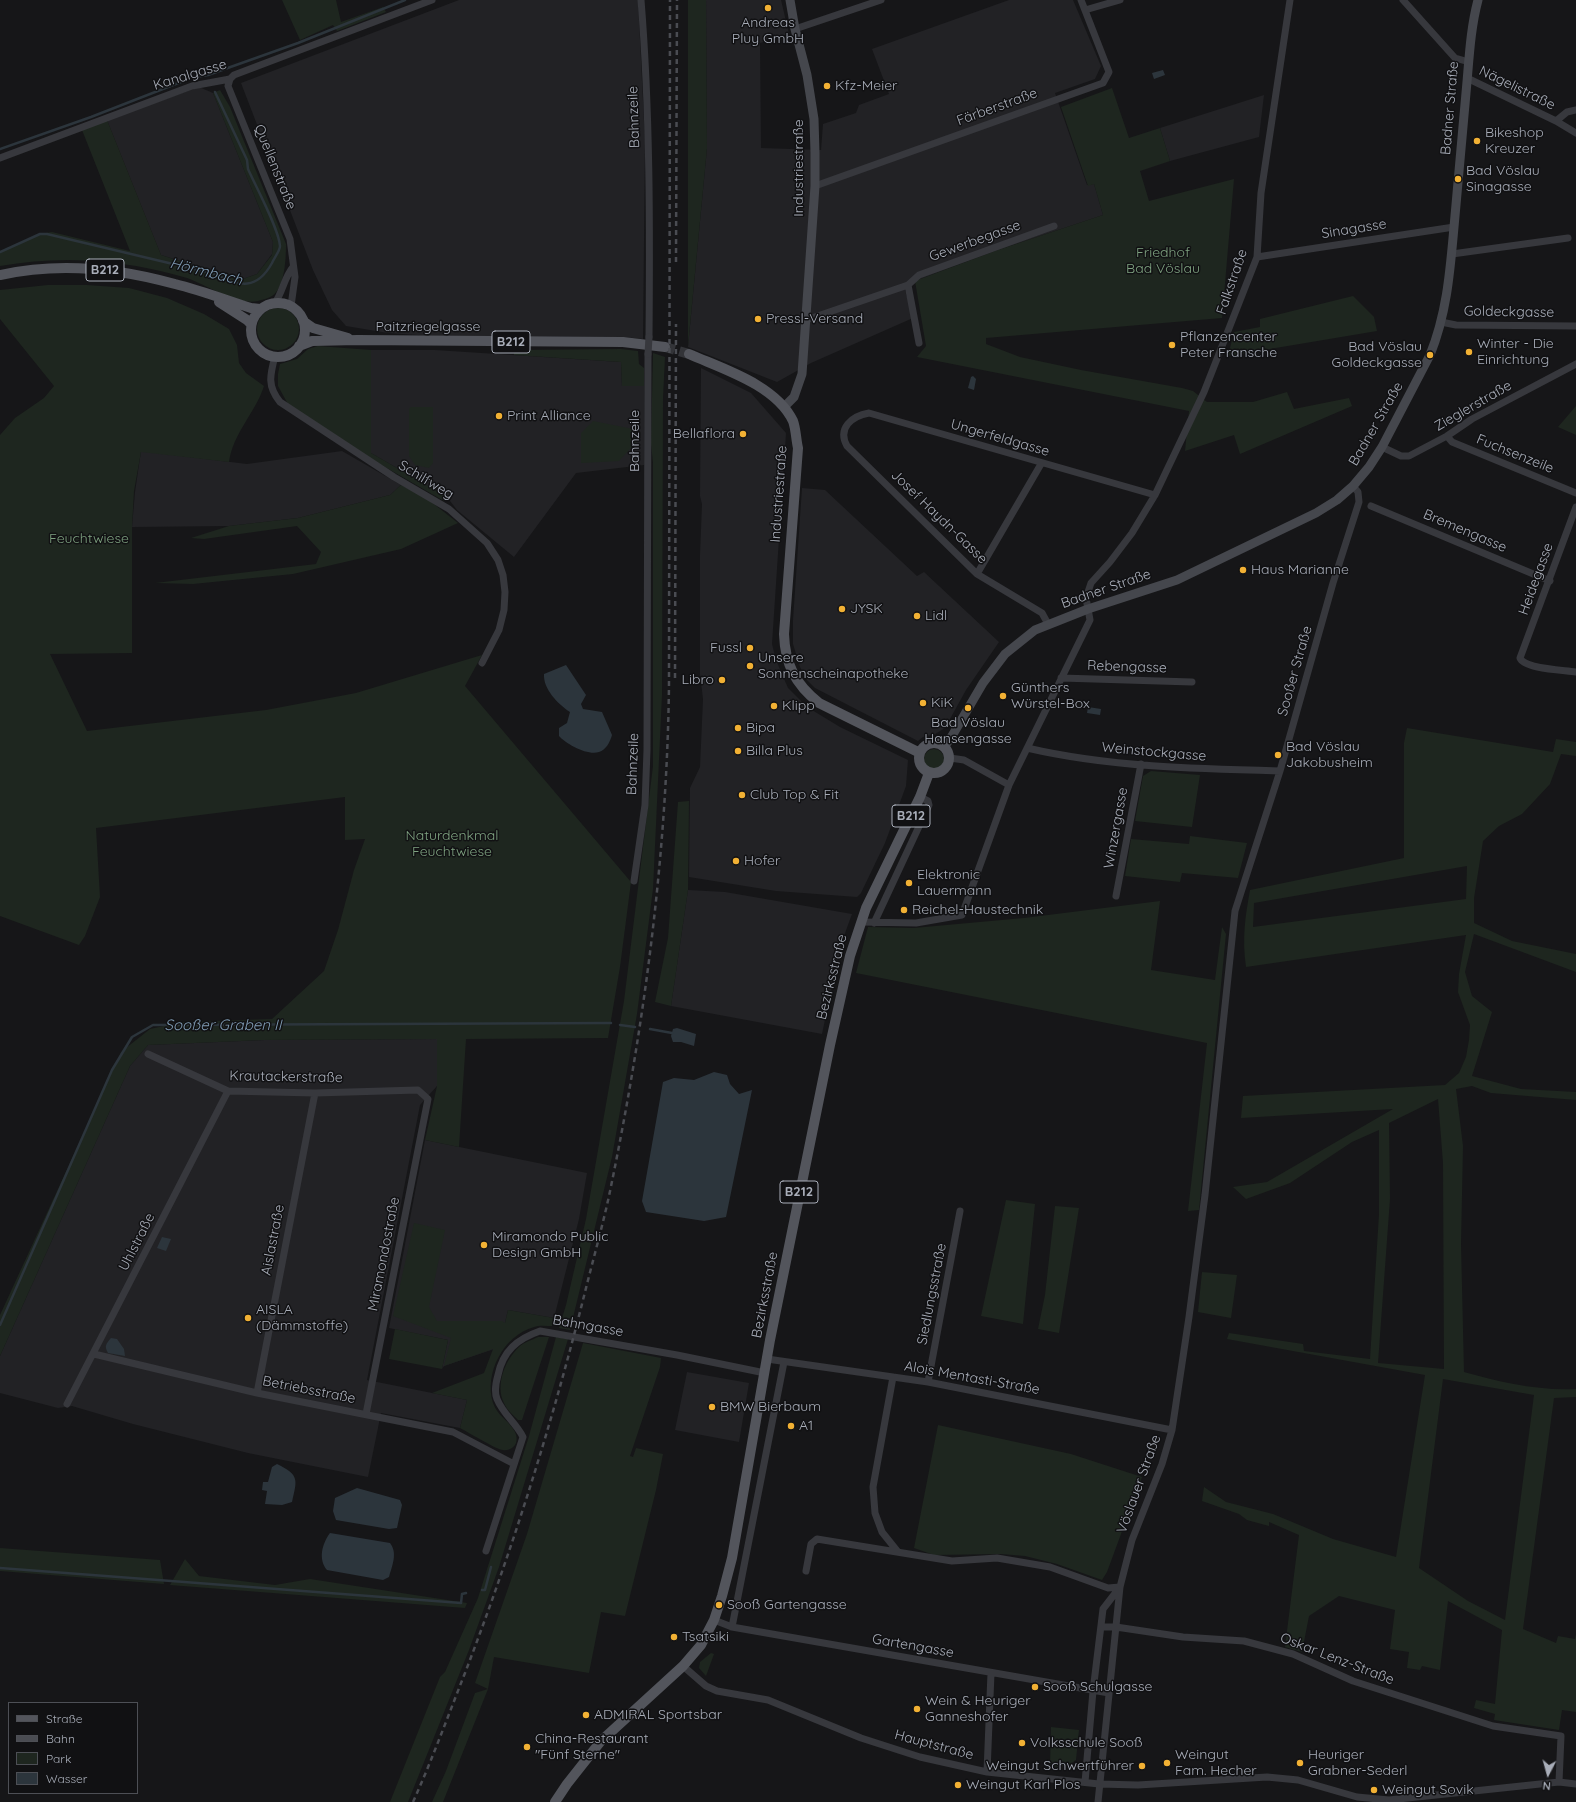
<!DOCTYPE html>
<html>
<head>
<meta charset="utf-8">
<style>
  body { margin:0 }
  #map { position:relative; width:1576px; height:1802px; overflow:hidden; background:#161618; font-family:Quicksand,sans-serif }
  canvas { display:block }
  .legend { position:absolute; left:8px; top:1702px; width:130px; height:92px; box-sizing:border-box; background:#111113; border:1px solid #4d4f55; margin:0; padding:5px 7px; list-style:none; font-size:12px; color:#a8adb8 }
  .legend li { display:flex; align-items:center; gap:8px; height:20px }
  .legend b { width:20px; border:1px solid #4d4f55 }
  .north { position:absolute; left:1528px; top:1754px; width:40px; height:40px; -webkit-text-stroke:3px #111113; paint-order:stroke; rotate:186deg; font-size:11px; font-weight:700; line-height:16px; text-align:center; color:#a8adb8 }
  .north::after { content:''; display:block; margin:auto; width:14px; height:18px; background:#a8adb8; clip-path:polygon(50% 0,100% 100%,50% 72%,0 100%) }
</style>
</head>
<body>
<div id="map">
<canvas width="1576" height="1802"></canvas>
<ul class="legend">
<li><b style="height:5px;background:#53555c"></b>Straße</li>
<li><b style="height:5px;background:#4a4c52"></b>Bahn</li>
<li><b style="height:11px;background:#1e261f"></b>Park</li>
<li><b style="height:11px;background:#2c353c"></b>Wasser</li>
</ul>
<div class="north">N</div>
</div>
<script>
const c = document.querySelector('canvas').getContext('2d');
c.lineJoin = 'round';
function fillPath(path, color) { c.fillStyle = color; c.fill(path, 'evenodd'); }
function trace(path, color, width, dash) { c.strokeStyle = color; c.lineWidth = width; c.lineCap = dash ? 'butt' : 'round'; c.setLineDash(dash || []); c.stroke(path); }
function drawText(font, color, halo, rows, align = 'center') {
  c.font = font + ' Quicksand,sans-serif'; c.lineWidth = 3; c.setLineDash([]); c.textBaseline = 'middle'; c.strokeStyle = halo; c.fillStyle = color; for (const [text, x, y, turn = 0] of rows) {
    c.save(); c.translate(x, y); c.rotate((+turn || 0) * Math.PI / 180); c.textAlign = isNaN(turn) ? turn : align; if (halo) c.strokeText(text, 0, 0); c.fillText(text, 0, 0); c.restore();
  }
}
fillPath(new Path2D(`
  M459 0H638L645 142 643 339 624 337 431 336 388 333 346 326 332 310 313 270 241 83Z
  M706 0H781L789 34 760 43 761 148 821 150 823 124 856 113 859 105 889 94 872 49 1009 0H1073L1101 66 1095 79 1055 93 1087 185 1094 184 1103 215 995 251 915 281 905 290 913 318 811 363 777 382 688 347 707 148Z
  M199 87 213 93 273 242 272 254 257 274 240 280 161 255 107 120Z
  M1264 95 1259 137 1170 161 1160 128Z
  M371 350H435L621 362 622 386H644V465L576 473 514 557 457 510 447 497 371 453Z
  M701 368 751 393 786 433 772 644 776 660 788 688 807 707 840 727 908 760 906 786 885 843 861 893 857 897 776 891 689 877 690 788 700 767 703 699 700 674V555L702 504 700 496Z
  M141 451 247 464 342 451 401 485 390 495 298 518 229 526 132 527 135 492Z
  M802 488 825 490 917 576 924 572 999 642 966 690 945 728 935 734 923 737 918 741 815 688 807 680 800 667 793 644V620Z
  M688 890 725 892 852 914 841 944 822 1034 671 1006Z
  M437 1039V1086L420 1105 367 1380 467 1400 460 1428 381 1413 368 1477 248 1453 133 1424 72 1406 58 1408 0 1393V1356L130 1066 148 1045 264 1040Z
  M425 1140 587 1173 579 1219 554 1318 508 1310 505 1323 494 1349 444 1366 442 1369 448 1340 389 1328Z
  M687 1372 749 1383 739 1442 675 1430Z`), '#222225');
fillPath(new Path2D(`
  M282 0H336L341 22 383 7 386 12 337 31 333 25 300 40Z
  M688 0H706L707 148 688 346Z
  M1112 88 1129 138 1160 128 1170 161 1140 171 1149 201 1234 179 1222 318 986 338V344L1020 357 1081 370 1182 388 1193 391 1207 402H1253L1287 392 1294 409 1349 398 1352 406 1240 454 1234 435 1185 451 1189 411 917 357 926 346 915 281 995 251 1103 215 1094 184 1088 186 1061 107Z
  M220 90 230 107 286 244C286 258 285 288 272 296 269 298 262 300 258 301 239 306 206 285 187 278 170 273 153 269 136 266 91 258 45 258 0 266V251L39 234 52 232 130 251 82 130 107 120 161 255 240 280 257 274 272 255 273 242 213 93Z
  M48 285H87L129 288 167 298 204 314 229 329 237 345 239 363 246 373 264 386C256 412 233 433 229 462L141 452 134 491 132 527V653L50 654 87 731 266 710 356 693 482 655 465 686 631 882 620 967 608 1038 466 1039 459 1147 425 1140 437 1086V1039L264 1040 148 1045 130 1066 0 1356V1315L121 1052 150 1029 183 1022 272 1019 324 971 338 930 354 870 365 839 345 840V797L96 828 100 897 85 936 79 945 0 916V435L15 418 44 398 54 386 0 319V290Z
  M1353 296 1374 317 1377 331 1228 356 1234 332 1260 327V319Z
  M257 329a21 21 0 1 1 42 0a21 21 0 1 1-42 0Z
  M318 346 371 350V453L447 497 444 501 347 445 289 406 278 386V374L280 364 297 359 308 349Z
  M621 349 638 351 639 364 644 368V386H622L621 362 514 355V350Z
  M653 353 665 357 663 398 662 695 653 889 637 1014 612 1157 570 1330 559 1328 566 1305 586 1219 624 1001 653 766V463L651 443Z
  M1576 406V435L1558 427Z
  M411 407H433V463L429 468 415 465 409 456V409Z
  M593 421 633 429 639 439 619 461 581 463V433Z
  M401 485 425 497 458 523 401 549 293 574 193 584 155 583 316 564 321 552 297 526 204 539 191 538 229 526 298 518 390 495Z
  M1407 728 1553 752 1556 739 1576 742V756L1561 754 1550 784 1522 814 1499 826 1483 841 1474 898V923L1512 941 1576 954V972L1474 934 1465 972 1472 996 1492 1012 1472 1076 1521 1089 1576 1092V1100L1491 1093 1472 1086 1456 1089 1463 1146 1461 1244 1464 1372C1499 1382 1539 1391 1576 1389V1397L1554 1398 1523 1629 1556 1643 1558 1636 1575 1639 1576 1634V1712L1562 1710 1559 1730 1494 1720 1495 1714 1474 1708 1476 1700 1495 1704 1502 1630 1448 1601 1440 1670 1422 1666 1420 1670 1407 1668 1409 1652 1390 1649 1395 1610 1339 1596 1309 1616 1302 1652 1285 1647 1299 1535 1269 1522V1526L1247 1520 1239 1514 1202 1501 1204 1487 1226 1502 1273 1514 1333 1539 1396 1557 1425 1375 1227 1339 1229 1333 1303 1344 1304 1351 1370 1359 1379 1214V1130L1352 1142 1290 1183 1246 1199 1233 1187 1267 1182 1393 1109 1241 1118 1243 1096 1445 1085 1459 1073 1466 1057 1469 1040 1470 1025 1458 992 1459 974 1466 935 1246 967C1242 938 1245 918 1250 890L1404 858V743ZM1467 866 1466 899 1253 927 1254 903ZM1438 1099 1443 1163 1444 1369 1378 1363 1390 1199 1389 1123ZM1443 1379 1534 1395 1505 1620 1468 1601 1419 1568Z
  M924 759a10 10 0 1 1 20 0a10 10 0 1 1-20 0Z
  M1151 771 1200 775 1192 827 1135 821 1143 776Z
  M689 801 688 890 671 1006 655 1002 668 938 678 802Z
  M1190 836 1247 843 1238 878 1182 873 1180 882 1125 876 1131 839 1189 844Z
  M1160 901 1151 970 1215 980 1222 927 1226 934 1199 1210 1188 1211 1207 1043 856 973 868 927 914 928 1024 918Z
  M1006 1200 1035 1204 1023 1324 981 1316Z
  M1055 1206 1079 1208 1059 1333 1038 1329 1045 1295Z
  M414 1223 445 1230 429 1307 437 1321H502L505 1323 508 1310 554 1318 552 1326C546 1326 539 1325 534 1327 503 1336 484 1373 493 1403 498 1417 509 1420 515 1432 517 1436 517 1440 516 1443 514 1448 508 1451 503 1450 497 1450 468 1432 460 1428L467 1400 432 1393 484 1373 493 1349 444 1366 451 1338 393 1316Z
  M1202 1272 1237 1275 1231 1318 1198 1312Z
  M395 1329 448 1340 442 1369 389 1359Z
  M538 1337H549L522 1420H518C513 1415 507 1410 504 1403 495 1385 505 1360 519 1347 524 1342 532 1340 538 1337Z
  M556 1337 568 1339 499 1567 469 1650 408 1802H390L440 1677 445 1672 478 1598 529 1436Z
  M583 1343 661 1358 660 1367 630 1456 633 1457 636 1448 663 1454 656 1490 625 1616 601 1612 589 1673 494 1657 488 1689 443 1802H432L446 1771 475 1693 488 1689 475 1683 527 1534Z
  M938 1425 1071 1454 1142 1477 1107 1572 1102 1580 1057 1564 1025 1556 1001 1554 934 1555 914 1548Z
  M0 1548 160 1560 164 1584 0 1571Z
  M185 1559 199 1576 275 1585 310 1579 467 1603 465 1608 170 1585Z
  M711 1653 714 1654 706 1676 699 1668 700 1662Z
  M1051 1727 1079 1730 1076 1760 1068 1766 1050 1767Z`), '#1e261f');
fillPath(new Path2D(`
  M1163 70 1165 75 1154 79 1152 73Z
  M973 376 976 379 974 390 968 388 971 377Z
  M566 665 586 695 581 704 583 709 602 712 612 735C610 742 606 750 599 752 588 756 566 744 559 736V728L567 723 570 712C558 704 543 689 544 674Z
  M1088 707 1101 709 1100 715 1087 713Z
  M677 1028 696 1034 694 1046 681 1042H673L671 1036 673 1029Z
  M714 1072 727 1075 730 1084 739 1094 752 1090 726 1217 704 1221 646 1212 642 1201 663 1082 674 1078 694 1080Z
  M162 1237 171 1239 166 1251 157 1248Z
  M111 1338 117 1339 124 1349 125 1356 108 1353C104 1346 106 1344 111 1338Z
  M277 1464C300 1475 297 1480 292 1502L282 1505 265 1504 267 1491 262 1490 263 1482H268L272 1467Z
  M357 1488 400 1500 402 1505 397 1528 389 1529 336 1520 333 1511 335 1498Z
  M330 1533 390 1543C398 1553 392 1566 389 1577L383 1580 327 1570C318 1559 322 1544 330 1533Z`), '#2c353c');
trace(new Path2D(`
  M195 77 208 75 298 43 405 0
  M0 149 91 117 186 80
  M0 252 40 234H47L215 274C240 287 257 290 272 263 274 258 280 251 280 246 279 229 256 187 248 169L247 160 215 92
  M620 1025 635 1027
  M650 1029 672 1033
  M0 1325 112 1070 132 1037 153 1025 611 1023
  M0 1568 461 1603 462 1594 466 1593
  M482 1590H485L491 1567`), '#2c353c', 2.5);
trace(new Path2D(`
  M665 347 689 354`), '#333438', 10, [10, 5]);
trace(new Path2D(`
  M641 0C650 112 650 224 649 337
  M1403 0 1455 58 1469 62
  M1085 10 1120 0
  M795 29 881 0
  M1467 78 1556 121 1576 133
  M230 79 228 86 290 239 295 277 291 306
  M1556 121 1567 112 1576 110
  M0 158 192 86 230 79 234 75 432 0
  M815 186 1103 83 1109 72 1081 0
  M1452 254 1568 238
  M1257 257 1454 227
  M908 285 919 275 1054 226
  M275 303C283 291 284 278 293 267
  M806 320 908 285 919 343
  M1441 322 1456 325 1576 326
  M275 356C270 375 267 386 280 402L394 477 449 509 487 543 498 560 503 575 505 592 504 610 499 630 482 663
  M1447 436 1452 442 1576 493
  M1382 447 1401 456H1409L1447 436 1472 419 1576 364
  M1371 506 1550 581
  M1576 507 1520 658C1524 669 1564 670 1576 672
  M977 574 1041 464
  M1048 624 1042 613 977 574 847 446C837 428 852 416 869 413L1155 495
  M1061 678 1192 682
  M1027 748C1109 767 1195 769 1280 771
  M950 758 964 760 1009 785
  M634 881 645 805 647 750 648 354
  M1116 896 1141 764
  M861 922 916 923 962 915 1009 785 1090 620 1086 598 1091 583 1110 562 1132 533 1155 495 1204 392 1257 257 1261 193 1290 0
  M874 923 929 805 928 801 920 797
  M148 1054 228 1091 315 1093 418 1090 428 1099 366 1414
  M94 1354 257 1393 453 1432 514 1464
  M767 1359 928 1382 1172 1430
  M893 1377 873 1487 875 1513 882 1532 898 1552
  M928 1382 960 1211
  M257 1393 315 1093
  M67 1404 228 1091
  M486 1551 523 1437C516 1423 503 1414 497 1399 494 1392 496 1382 498 1375 503 1351 517 1339 540 1331L677 1355 765 1373
  M806 1571 811 1544 817 1539 952 1561 997 1558 1050 1567 1108 1588 1120 1587
  M714 1620 732 1627 1109 1693
  M732 1627 784 1362
  M1101 1627H1116L1183 1637 1244 1641 1293 1654 1353 1681 1493 1726 1561 1736 1559 1782
  M683 1666 706 1686 717 1691 768 1700 861 1738 920 1757 987 1772 1099 1784 1138 1785 1267 1777 1298 1780 1357 1797 1389 1800 1559 1782 1576 1784
  M987 1772 991 1673
  M1085 1782 1093 1691 1103 1609 1120 1587
  M1098 1802 1120 1587 1132 1540 1162 1464 1172 1430 1189 1317 1205 1195 1235 911 1280 771 1333 583 1359 502 1358 492 1353 486`), '#37383d', 7);
trace(new Path2D(`
  M784 407 794 397 802 374 815 186V153L814 119 807 75 795 29 790 0
  M944 747 952 736 983 683 1005 654 1035 630 1088 609 1177 580 1316 513 1337 500 1353 486 1369 467 1382 447 1430 355C1447 313 1450 271 1454 227 1458 182 1462 138 1466 93 1469 62 1470 30 1478 0`), '#45474d', 9);
trace(new Path2D(`
  M0 275C58 262 118 268 175 284 200 290 226 300 251 308L260 309
  M219 302 247 320 251 324
  M251 330a27 27 0 1 1 54 0a27 27 0 1 1-54 0Z
  M303 321 313 328 348 338
  M299 346 312 341 358 340 623 342 665 347
  M689 354C723 369 776 385 793 421 796 429 796 440 798 448L784 634C785 664 795 684 819 703L920 753
  M919 758a15 15 0 1 1 30 0a15 15 0 1 1-30 0Z
  M555 1802 567 1784 601 1741 683 1666 701 1645 714 1620 722 1596 732 1558 770 1340 830 1045 850 956 866 908 920 797 929 773`), '#53555c', 10);
trace(new Path2D(`
  M676 262 677 0
  M675 678 676 324
  M413 1802C432 1760 448 1716 465 1673 513 1548 553 1421 585 1292 593 1260 602 1228 609 1196 644 1028 667 856 669 684L670 0`), '#4a4c52', 2.5, [5, 4]);
trace(new Path2D(`
  M648 354 649 337`), '#37383d', 7);
for (const [x, y, r, color] of [
  [768,8,4,"#f2b134"],
  [827,86,4,"#f2b134"],
  [1477,141,4,"#f2b134"],
  [1458,179,4,"#f2b134"],
  [758,319,4,"#f2b134"],
  [1172,345,4,"#f2b134"],
  [1469,352,4,"#f2b134"],
  [1430,355,4,"#f2b134"],
  [499,416,4,"#f2b134"],
  [743,434,4,"#f2b134"],
  [1243,570,4,"#f2b134"],
  [842,609,4,"#f2b134"],
  [917,616,4,"#f2b134"],
  [750,648,4,"#f2b134"],
  [750,666,4,"#f2b134"],
  [722,680,4,"#f2b134"],
  [1003,696,4,"#f2b134"],
  [923,703,4,"#f2b134"],
  [774,706,4,"#f2b134"],
  [968,708,4,"#f2b134"],
  [738,728,4,"#f2b134"],
  [738,751,4,"#f2b134"],
  [1278,755,4,"#f2b134"],
  [742,795,4,"#f2b134"],
  [736,861,4,"#f2b134"],
  [909,883,4,"#f2b134"],
  [904,910,4,"#f2b134"],
  [484,1245,4,"#f2b134"],
  [248,1318,4,"#f2b134"],
  [712,1407,4,"#f2b134"],
  [791,1426,4,"#f2b134"],
  [719,1605,4,"#f2b134"],
  [674,1637,4,"#f2b134"],
  [1035,1687,4,"#f2b134"],
  [917,1709,4,"#f2b134"],
  [586,1715,4,"#f2b134"],
  [1022,1743,4,"#f2b134"],
  [527,1747,4,"#f2b134"],
  [1167,1763,4,"#f2b134"],
  [1300,1763,4,"#f2b134"],
  [1142,1766,4,"#f2b134"],
  [958,1785,4,"#f2b134"],
  [1374,1790,4,"#f2b134"]
]) { const dot = new Path2D(); dot.arc(x, y, r, 0, 2 * Math.PI); c.fillStyle = color; c.fill(dot); trace(dot, '#111113', 1.5); }
for (const [x, y, w] of [
  [105,270,38],
  [511,342,38],
  [911,816,38],
  [799,1192,38]
]) { const box = new Path2D(); box.roundRect(x - w / 2, y - 11, w, 22, 3); c.fillStyle = '#111113'; c.fill(box); trace(box, '#a8adb8', 1); }
drawText('bold 13px', '#a8adb8', null, [
  ["B212",105,270],
  ["B212",511,342],
  ["B212",911,816],
  ["B212",799,1192]
]);
drawText('14px', '#a8adb8', '#111113', [
  ["Andreas",768,23,"center"],
  ["Pluy GmbH",768,39,"center"],
  ["Kfz-Meier",835,86],
  ["Bikeshop",1485,133],
  ["Kreuzer",1485,149],
  ["Bad Vöslau",1466,171],
  ["Sinagasse",1466,187],
  ["Pressl-Versand",766,319],
  ["Pflanzencenter",1180,337],
  ["Peter Fransche",1180,353],
  ["Winter - Die",1477,344],
  ["Einrichtung",1477,360],
  ["Bad Vöslau",1422,347,"right"],
  ["Goldeckgasse",1422,363,"right"],
  ["Print Alliance",507,416],
  ["Bellaflora",735,434,"right"],
  ["Haus Marianne",1251,570],
  ["JYSK",850,609],
  ["Lidl",925,616],
  ["Fussl",742,648,"right"],
  ["Unsere",758,658],
  ["Sonnenscheinapotheke",758,674],
  ["Libro",714,680,"right"],
  ["Günthers",1011,688],
  ["Würstel-Box",1011,704],
  ["KiK",931,703],
  ["Klipp",782,706],
  ["Bad Vöslau",968,723,"center"],
  ["Hansengasse",968,739,"center"],
  ["Bipa",746,728],
  ["Bad Vöslau",1286,747],
  ["Jakobusheim",1286,763],
  ["Billa Plus",746,751],
  ["Club Top & Fit",750,795],
  ["Hofer",744,861],
  ["Elektronic",917,875],
  ["Lauermann",917,891],
  ["Reichel-Haustechnik",912,910],
  ["Miramondo Public",492,1237],
  ["Design GmbH",492,1253],
  ["AISLA",256,1310],
  ["(Dämmstoffe)",256,1326],
  ["BMW Bierbaum",720,1407],
  ["A1",799,1426],
  ["Sooß Gartengasse",727,1605],
  ["Tsatsiki",682,1637],
  ["Sooß Schulgasse",1043,1687],
  ["Wein & Heuriger",925,1701],
  ["Ganneshofer",925,1717],
  ["ADMIRAL Sportsbar",594,1715],
  ["China-Restaurant",535,1739],
  ["\"Fünf Sterne\"",535,1755],
  ["Volksschule Sooß",1030,1743],
  ["Weingut",1175,1755],
  ["Fam. Hecher",1175,1771],
  ["Heuriger",1308,1755],
  ["Grabner-Sederl",1308,1771],
  ["Weingut Schwertführer",1134,1766,"right"],
  ["Weingut Karl Plos",966,1785],
  ["Weingut Sovik",1382,1790]
], 'left');
drawText('14px', '#a8adb8', '#111113', [
  ["Kanalgasse",190,75,-17],
  ["Nägelistraße",1517,88,26],
  ["Färberstraße",997,107,-20],
  ["Badner Straße",1450,108,-85],
  ["Bahnzeile",634,117,-92],
  ["Quellenstraße",275,167,68],
  ["Industriestraße",799,168,-90],
  ["Sinagasse",1354,229,-9],
  ["Gewerbegasse",975,241,-20],
  ["Falkstraße",1232,282,-71],
  ["Goldeckgasse",1509,312,1],
  ["Paitzriegelgasse",428,327],
  ["Zieglerstraße",1473,406,-30],
  ["Badner Straße",1376,424,-60],
  ["Ungerfeldgasse",1000,438,16],
  ["Bahnzeile",635,441,-90],
  ["Fuchsenzeile",1515,454,22],
  ["Schilfweg",426,480,31],
  ["Industriestraße",779,494,-86],
  ["Josef Haydn-Gasse",939,517,44],
  ["Bremengasse",1465,531,23],
  ["Heidegasse",1536,579,-70],
  ["Badner Straße",1106,589,-19],
  ["Rebengasse",1127,667,2],
  ["Sooßer Straße",1295,671,-74],
  ["Weinstockgasse",1154,752,5],
  ["Bahnzeile",633,764,-88],
  ["Winzergasse",1116,828,-80],
  ["Bezirksstraße",832,977,-76],
  ["Krautackerstraße",286,1077,1],
  ["Aislastraße",273,1240,-79],
  ["Uhlstraße",137,1242,-63],
  ["Miramondostraße",384,1254,-79],
  ["Siedlungsstraße",932,1294,-79],
  ["Bezirksstraße",765,1295,-79],
  ["Bahngasse",588,1326,10],
  ["Alois Mentasti-Straße",972,1378,10],
  ["Betriebsstraße",309,1390,11],
  ["Vöslauer Straße",1139,1484,-70],
  ["Gartengasse",913,1646,10],
  ["Oskar Lenz-Straße",1337,1659,21],
  ["Hauptstraße",934,1745,15]
]);
drawText('14px', '#7fa381', '#111113', [
  ["Friedhof",1163,253],
  ["Bad Vöslau",1163,269],
  ["Feuchtwiese",89,539],
  ["Naturdenkmal",452,836],
  ["Feuchtwiese",452,852]
]);
drawText('italic 15px', '#7f9bb3', '#111113', [
  ["Hörmbach",206,272,14],
  ["Sooßer Graben II",223,1025]
]);
</script>
</body>
</html>
